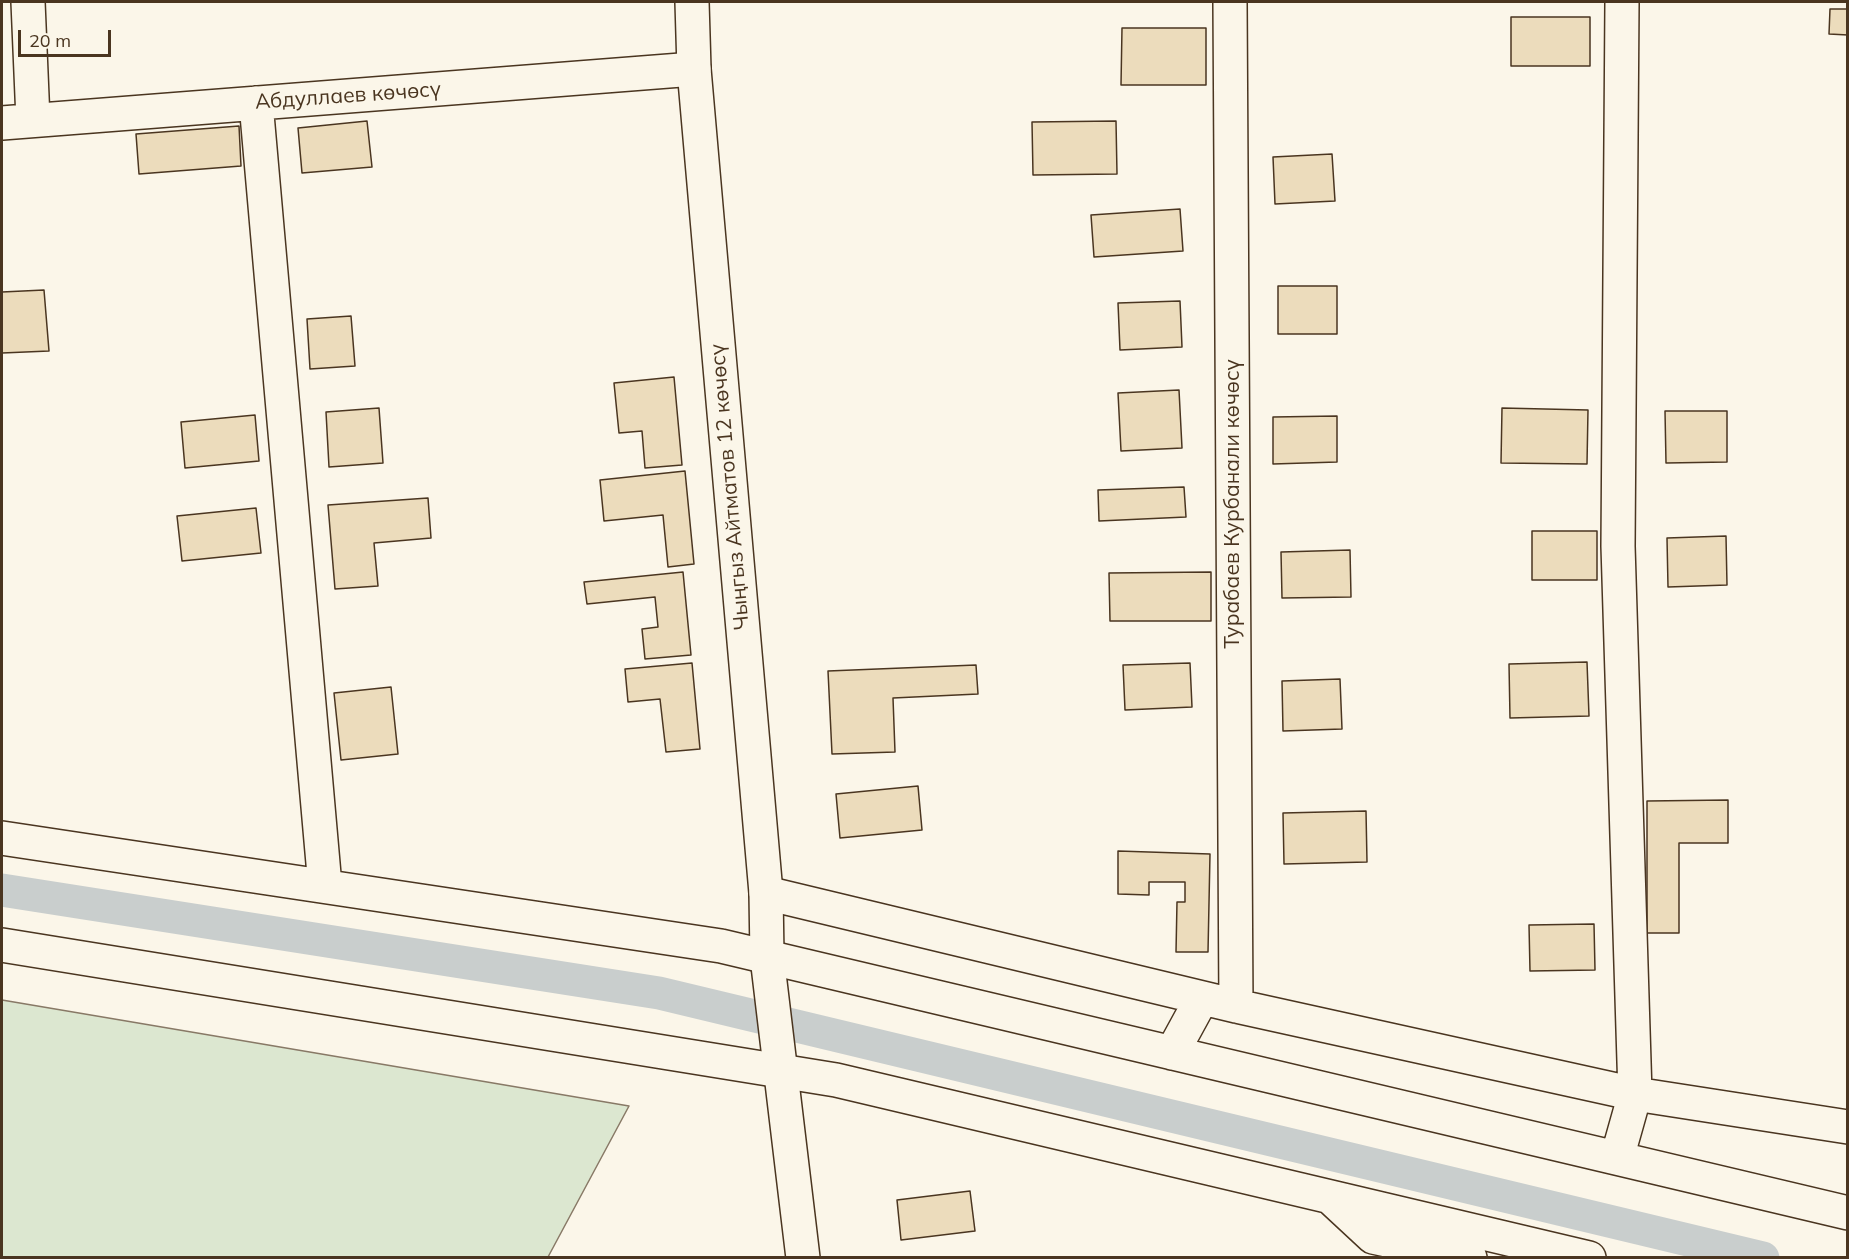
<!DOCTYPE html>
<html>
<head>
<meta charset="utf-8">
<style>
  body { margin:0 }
  #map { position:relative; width:1849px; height:1259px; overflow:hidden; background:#fbf6e9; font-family:Mulish,sans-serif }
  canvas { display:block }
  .frame { position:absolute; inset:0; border:3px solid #4a3520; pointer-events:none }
  .scale { position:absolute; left:18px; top:30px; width:93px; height:27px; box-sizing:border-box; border:3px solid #4a3520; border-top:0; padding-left:8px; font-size:18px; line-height:21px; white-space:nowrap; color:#4a3520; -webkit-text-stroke:4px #fbf6e9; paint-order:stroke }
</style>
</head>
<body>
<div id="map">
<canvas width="1849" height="1259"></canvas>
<div class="frame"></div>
<div class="scale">20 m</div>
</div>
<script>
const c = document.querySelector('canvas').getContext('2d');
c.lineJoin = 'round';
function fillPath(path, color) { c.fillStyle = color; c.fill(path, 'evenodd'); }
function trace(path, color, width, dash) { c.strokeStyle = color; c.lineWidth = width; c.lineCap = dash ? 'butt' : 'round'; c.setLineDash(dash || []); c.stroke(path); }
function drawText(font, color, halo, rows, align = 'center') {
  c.font = font + ' Mulish,sans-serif'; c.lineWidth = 4.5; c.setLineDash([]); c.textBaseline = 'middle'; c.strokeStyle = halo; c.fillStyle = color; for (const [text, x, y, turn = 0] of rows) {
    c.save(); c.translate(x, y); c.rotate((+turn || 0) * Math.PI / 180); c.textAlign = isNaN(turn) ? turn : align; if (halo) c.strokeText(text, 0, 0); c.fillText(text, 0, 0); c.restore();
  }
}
const green = new Path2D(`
  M2 1000 629 1106 548 1257H2Z`);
fillPath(green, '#dce7d0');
trace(green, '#887966', 1.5);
trace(new Path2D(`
  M2 890 659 993 1763 1258`), '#c9cecd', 33);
const building = new Path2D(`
  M1830 9H1848V35L1829 34Z
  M1511 17H1590V66H1511Z
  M1122 28H1206V85H1121Z
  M367 121 372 167 302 173 298 128Z
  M1116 121 1117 174 1033 175 1032 122Z
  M239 126 241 166 139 174 136 134Z
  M1332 154 1335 201 1275 204 1273 157Z
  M1180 209 1183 251 1094 257 1091 215Z
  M1278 286H1337V334H1278Z
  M44 290 49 351 2 353V292Z
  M1180 301 1182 347 1120 350 1118 303Z
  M351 316 355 366 310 369 307 319Z
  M674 377 682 465 645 468 642 431 619 433 614 383Z
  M1179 390 1182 448 1121 451 1118 393Z
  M379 408 383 463 329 467 326 412Z
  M1502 408 1588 410 1587 464 1501 463Z
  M1665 411H1727V462L1666 463Z
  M255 415 259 461 185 468 181 422Z
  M1337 416V462L1273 464V417Z
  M685 471 694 564 668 567 663 515 604 521 600 480Z
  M1184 487 1186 517 1099 521 1098 490Z
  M428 498 431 538 374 543 378 586 335 589 328 505Z
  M256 508 261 553 182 561 177 516Z
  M1532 531H1597V580H1532Z
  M1726 536 1727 585 1668 587 1667 538Z
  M1350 550 1351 597 1282 598 1281 552Z
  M683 572 691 655 645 659 642 629 658 627 655 597 587 604 584 582Z
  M1211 572V621H1110L1109 573Z
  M1587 662 1589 716 1510 718 1509 664Z
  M692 663 700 749 666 752 660 699 628 702 625 669Z
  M1190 663 1192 707 1125 710 1123 665Z
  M976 665 978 694 893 698 895 752 832 754 828 671Z
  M1340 679 1342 729 1283 731 1282 681Z
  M391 687 398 754 341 760 334 693Z
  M918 786 922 830 840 838 836 794Z
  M1728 800V843H1679V933H1647V801Z
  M1366 811 1367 862 1284 864 1283 813Z
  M1118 851 1210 854 1208 952H1176L1177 902H1185V882H1149V895L1118 894Z
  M1594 924 1595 970 1530 971 1529 925Z
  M970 1191 975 1231 901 1240 897 1200Z`);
fillPath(building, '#ecdcbc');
trace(building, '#4a3520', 1.5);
const minor = new Path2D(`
  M28 2 33 120
  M1230 2 1236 1006
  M256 103 325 886
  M2 123 694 69
  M2 838 721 946 1848 1213
  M766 893 1236 1006 1635 1094 1848 1127
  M2 945 836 1080 1589 1258
  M1172 1053 1202 998
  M1617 1158 1635 1094 1618 546 1622 2
  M1331 1198 1373 1237 1470 1258`);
const major = new Path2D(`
  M692 2 694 69 766 893 767 957 803 1258`);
trace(minor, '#4a3520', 36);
trace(major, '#4a3520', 36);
trace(minor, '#fbf6e9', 33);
trace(major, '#fbf6e9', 33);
drawText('21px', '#4a3520', '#fbf6e9', [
  ["Абдуллаев көчөсү",348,96,-4],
  ["Чыңгыз Айтматов 12 көчөсү",730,487,-95],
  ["Турабаев Курбанали көчөсү",1233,504,-90]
]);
</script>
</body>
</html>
